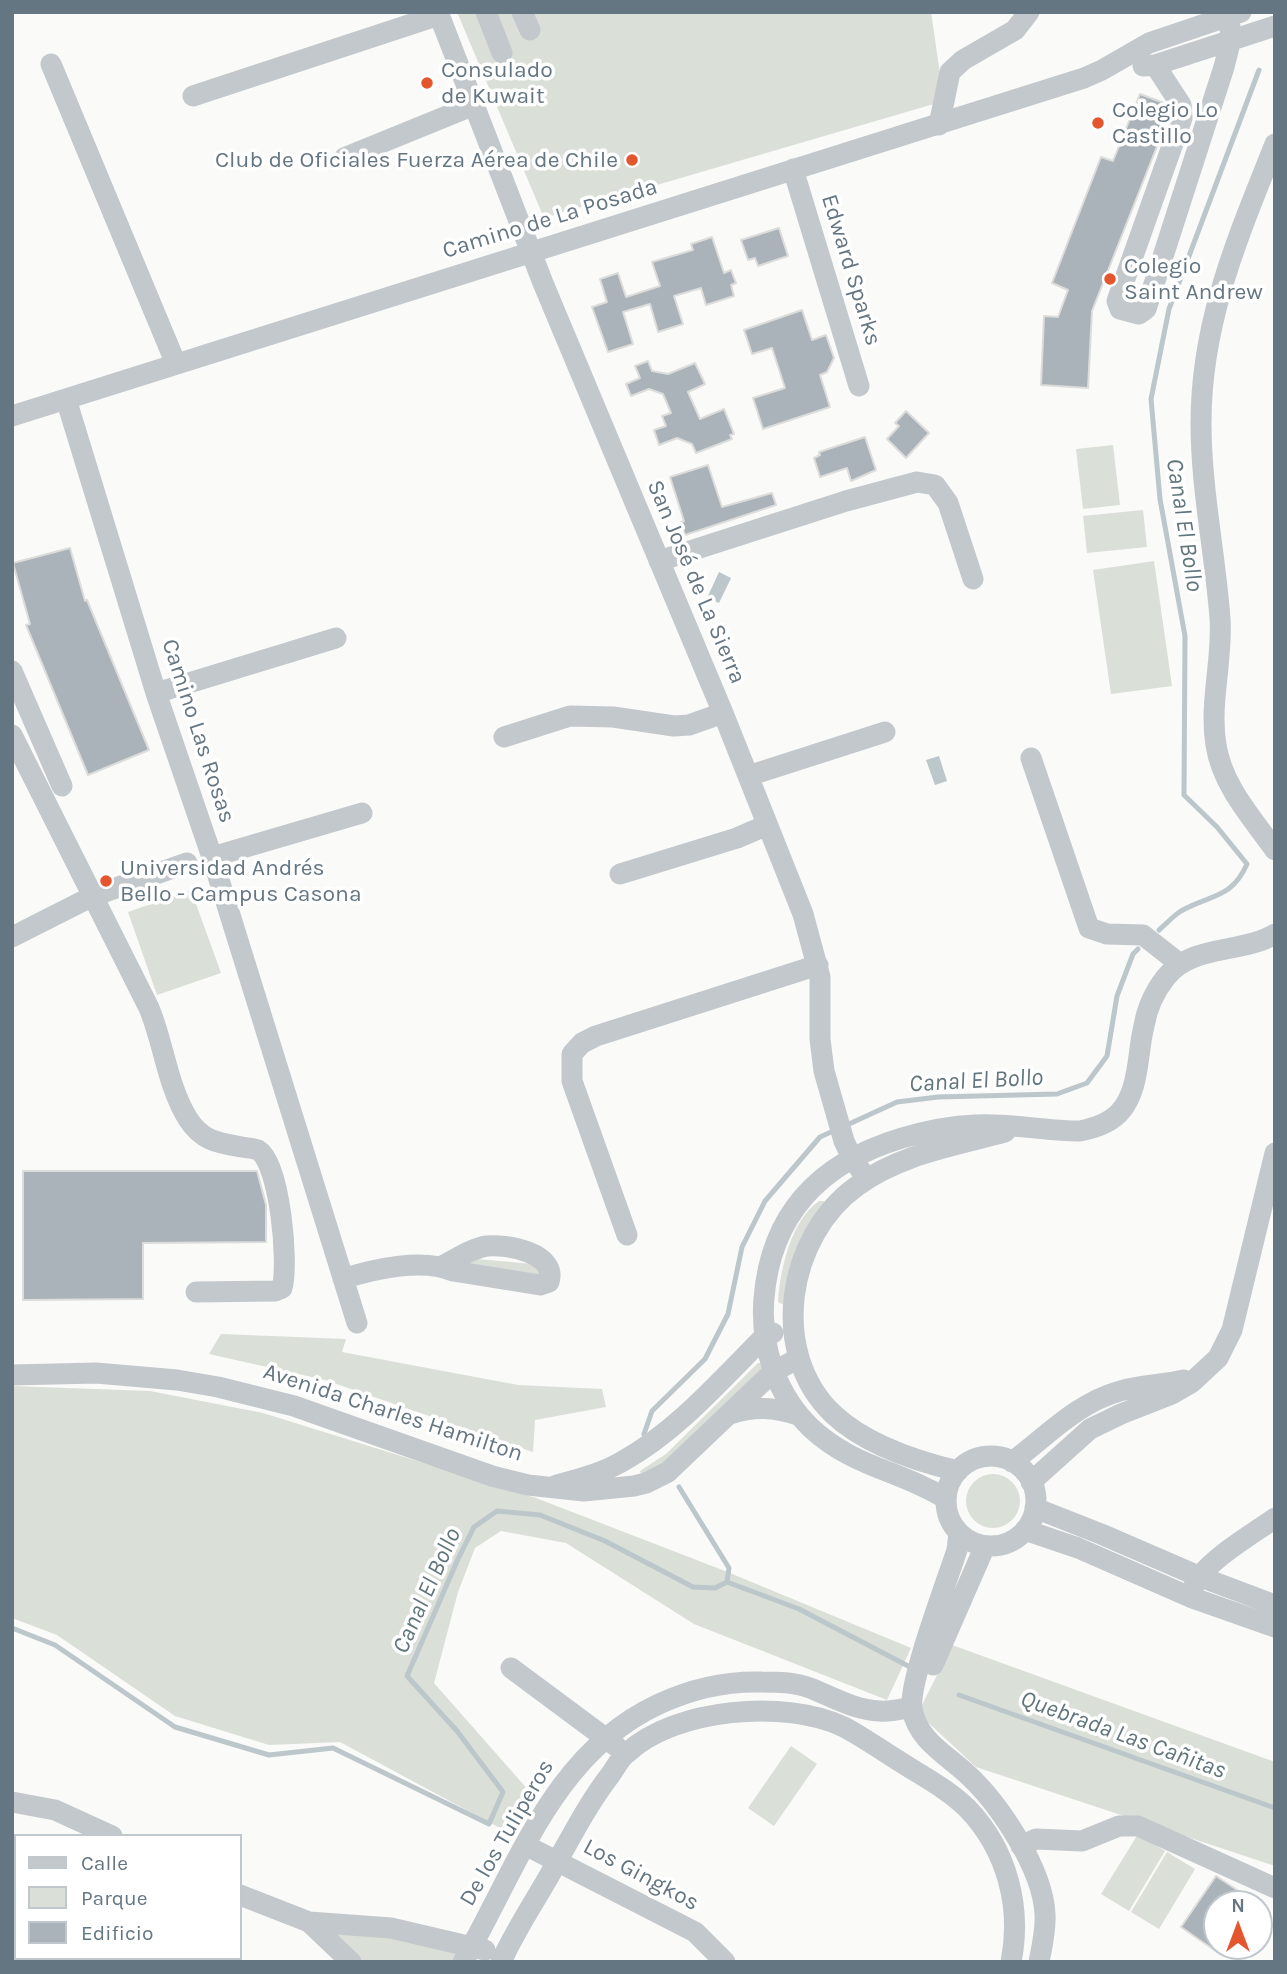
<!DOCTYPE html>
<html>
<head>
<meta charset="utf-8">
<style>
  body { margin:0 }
  #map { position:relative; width:1287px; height:1974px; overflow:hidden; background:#fafaf8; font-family:Karla,sans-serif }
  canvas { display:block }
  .frame { position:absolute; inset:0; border:14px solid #657683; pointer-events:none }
  .legend { position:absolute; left:14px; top:1834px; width:228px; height:126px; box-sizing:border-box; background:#fff; border:2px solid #c1c8cd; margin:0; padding:9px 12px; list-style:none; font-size:21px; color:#657683 }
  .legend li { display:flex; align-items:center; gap:14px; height:35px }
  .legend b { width:35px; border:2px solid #c1c8cd }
  .north { position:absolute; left:1203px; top:1890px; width:70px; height:70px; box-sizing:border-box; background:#fff; border:2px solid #c1c8cd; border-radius:50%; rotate:0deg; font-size:19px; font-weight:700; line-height:28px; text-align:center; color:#657683 }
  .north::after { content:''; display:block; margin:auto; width:24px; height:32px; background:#e4572e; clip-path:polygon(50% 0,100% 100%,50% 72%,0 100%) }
</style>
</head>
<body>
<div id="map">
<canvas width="1287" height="1974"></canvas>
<div class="frame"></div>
<ul class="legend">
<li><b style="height:9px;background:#c3c8cc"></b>Calle</li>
<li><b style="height:19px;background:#dadfd7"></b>Parque</li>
<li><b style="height:19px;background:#aab3b9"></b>Edificio</li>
</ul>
<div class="north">N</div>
</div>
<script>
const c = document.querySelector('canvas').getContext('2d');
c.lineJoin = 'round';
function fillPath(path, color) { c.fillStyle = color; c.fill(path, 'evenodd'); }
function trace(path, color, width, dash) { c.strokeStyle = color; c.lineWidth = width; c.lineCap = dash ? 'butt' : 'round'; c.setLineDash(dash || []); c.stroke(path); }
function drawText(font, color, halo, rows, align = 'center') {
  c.font = font + ' Karla,sans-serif'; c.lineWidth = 7; c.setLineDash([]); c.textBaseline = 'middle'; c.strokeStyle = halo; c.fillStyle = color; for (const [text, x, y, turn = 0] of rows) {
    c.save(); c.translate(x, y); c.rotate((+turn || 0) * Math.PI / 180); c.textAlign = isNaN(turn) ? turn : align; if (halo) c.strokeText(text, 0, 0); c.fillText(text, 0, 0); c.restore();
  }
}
fillPath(new Path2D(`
  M457 12H931L944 101 544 218Z
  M1113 445 1120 505 1083 509 1076 449Z
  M1143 510 1147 547 1087 553 1083 516Z
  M1154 561 1172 686 1111 694 1093 570Z
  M191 890 221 973 157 995 128 912Z
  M819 1201H824L826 1205 787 1301 782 1304 778 1302C780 1270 791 1220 819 1201Z
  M477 1259 533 1264 544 1274 536 1278 463 1267Z
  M221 1334 346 1339 342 1352 518 1385 602 1389 606 1407 535 1420 533 1452 325 1380 209 1354Z
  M758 1363H762L765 1368 659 1467 641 1474 640 1471 666 1454Z
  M12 1386 150 1391 263 1413 536 1498 725 1571 911 1648 887 1700 694 1624 566 1543 501 1531 475 1548 458 1592 434 1683 530 1792 511 1834 340 1742 269 1745 175 1716 57 1635 12 1618Z
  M966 1501a27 27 0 1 1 54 0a27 27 0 1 1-54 0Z
  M952 1645 1275 1762V1866L976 1767 918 1713Z
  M791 1746 817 1764 774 1826 748 1808Z
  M1138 1834 1165 1851 1129 1911 1101 1894Z
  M1167 1852 1195 1869 1159 1929 1131 1912Z
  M12 1909 16 1910V1958H104L111 1962H12Z
  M309 1922 473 1946 463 1962H351Z`), '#dadfd7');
fillPath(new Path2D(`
  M719 572 731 578 719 603 707 598Z
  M939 756 947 781 935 785 926 760Z`), '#bbc7cb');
trace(new Path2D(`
  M1159 930C1166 924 1173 916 1181 911 1210 894 1231 900 1247 864L1217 827 1184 795 1185 636 1160 499 1151 399 1169 309 1259 70
  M849 1124 897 1102 938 1097 1057 1094 1087 1083 1107 1056 1117 996 1133 954 1138 949
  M644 1434 652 1411 705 1359 728 1314 742 1247 765 1201 820 1137 831 1132
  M727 1582 799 1609 910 1667
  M12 1628 55 1645 175 1727 269 1755 333 1748 489 1824 503 1792 457 1731 407 1676 458 1559 474 1527 497 1511 540 1515 605 1541 693 1587 715 1588 727 1582 729 1568 679 1487
  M959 1695 1275 1808
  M12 1895 16 1897
  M127 1958 133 1962`), '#bbc7cb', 5);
const building = new Path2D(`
  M1140 94 1164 103 1169 116 1092 311 1088 388 1041 385 1044 316 1058 317 1068 290 1052 283 1101 157 1113 161Z
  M779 228 788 256 758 266 755 258 748 260 741 240Z
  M712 237 724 273 731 270 736 283 731 285 734 296 706 305 701 288 674 296 683 324 658 332 650 304 623 312 633 344 608 352 592 307 607 302 600 279 618 273 626 297 660 286 652 262 693 250 691 244Z
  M802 310 812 340 826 335 834 358 827 372 820 375 830 407 763 429 753 398 785 388 772 348 752 354 744 330Z
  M648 361 652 371 668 374 695 363 705 384 688 392 700 419 724 409 734 434 730 435 732 439 696 453 692 444 677 438 659 445 654 430 666 426 662 416 671 413 663 394 649 389 631 396 626 384 640 378 635 366Z
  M906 411 929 433 906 458 887 439 899 426 895 423Z
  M865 437 876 470 851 481 847 468 820 477 814 458 820 455 819 452Z
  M708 465 722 507 772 493 776 505 685 535 681 522 684 521 670 477Z
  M70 548 85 601 87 600 149 750 88 775 26 625 30 624 13 563Z
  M23 1171H257L266 1205V1242L143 1243V1299L23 1300Z
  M1216 1876 1258 1904H1217V1952L1181 1927Z`);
fillPath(building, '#aab3b9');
trace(building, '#dcdcda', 2);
trace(new Path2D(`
  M438 12 543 283 723 713 803 914 820 977V1039L824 1071 844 1141 852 1158 867 1179
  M486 12 502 53
  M522 12 530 30
  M51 64 176 364
  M1155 65 1181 105 1182 118 1117 301 1120 309 1139 314 1146 309 1224 67 1231 39 1229 16
  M1143 66 1155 65 1275 26
  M193 96 439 15
  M939 125 950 72 963 60 1015 30 1029 12
  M1275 144C1238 237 1201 321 1201 423 1201 488 1215 553 1220 618 1223 660 1209 703 1216 745 1222 785 1252 818 1275 850
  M344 158 474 105
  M793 169 859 386
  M66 399 156 693 212 857 357 1323
  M12 416 1084 78 1102 70 1149 43 1241 12
  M659 561 846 501 917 482 935 485 948 503 973 579
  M12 671 62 786
  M156 693 336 638
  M12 735 149 1008C164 1044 167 1085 188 1119 202 1141 218 1143 242 1147 247 1148 253 1148 258 1150 280 1163 289 1264 282 1288L275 1291 196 1292
  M504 737 570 716 613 717 674 726 689 725 723 713
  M1031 758 1089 928 1107 934 1143 935 1180 964
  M748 776 885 732
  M212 857 362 813
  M620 874 737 838 767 825
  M12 937 93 896 187 863
  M627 1235 572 1081V1054L582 1043 596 1036 818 965
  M343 1279C373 1269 422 1258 453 1271L540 1285 549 1282C558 1253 507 1244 487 1246 472 1248 456 1259 442 1266
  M12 1375 96 1373 177 1380 218 1387 294 1406 492 1476 528 1485 584 1491 634 1486 646 1483 668 1472 773 1372 799 1358
  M730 1414C754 1406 774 1407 798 1415
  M946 1501a45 45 0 1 1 90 0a45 45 0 1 1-90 0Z
  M1012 1462C1047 1436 1077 1403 1120 1391 1141 1385 1163 1385 1184 1380
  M958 1471C915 1461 866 1445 833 1414 768 1352 787 1236 857 1186 900 1154 955 1146 1005 1132
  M1031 1482 1090 1429 1121 1414 1172 1394 1191 1383 1218 1358 1232 1330 1275 1153
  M557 1485C579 1479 603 1473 623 1461 677 1431 721 1380 765 1336L773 1333
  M946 1499C900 1470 854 1468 811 1428 776 1394 760 1346 764 1298 771 1212 822 1162 902 1138 926 1131 950 1126 975 1125 1010 1123 1045 1131 1080 1131 1094 1128 1108 1124 1119 1113 1140 1091 1137 1053 1144 1026 1147 1008 1155 991 1166 977 1192 944 1242 954 1275 934
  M1035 1508 1101 1534 1198 1576 1275 1605
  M1025 1530 1078 1548 1190 1597 1275 1627
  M959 1533 957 1550C947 1581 908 1683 912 1709 918 1740 944 1753 966 1773 999 1803 1043 1869 1045 1914 1046 1930 1042 1946 1039 1962
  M1194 1586C1204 1562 1253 1534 1275 1518
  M933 1665 985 1546
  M511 1668 616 1746
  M12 1802 55 1810 112 1836
  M525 1845 695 1932 725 1962
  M1021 1846 1036 1839 1082 1841 1119 1826H1138L1275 1888
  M240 1895 309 1922 391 1928 485 1950
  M309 1922 351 1962
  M463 1962C518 1867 553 1753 659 1704 691 1689 727 1681 762 1682 777 1682 795 1682 810 1688 833 1697 854 1710 880 1711 890 1712 901 1709 912 1707
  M501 1962C517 1926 540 1894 558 1860 575 1830 590 1801 611 1774 616 1767 620 1758 627 1753 675 1708 786 1699 844 1727 863 1737 881 1750 899 1761 922 1776 948 1789 968 1809 1007 1850 1022 1907 1011 1962`), '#c3c8cc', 21);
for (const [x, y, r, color] of [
  [427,83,7,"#e4572e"],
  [1098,123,7,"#e4572e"],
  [632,160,7,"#e4572e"],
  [1110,279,7,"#e4572e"],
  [106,881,7,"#e4572e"]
]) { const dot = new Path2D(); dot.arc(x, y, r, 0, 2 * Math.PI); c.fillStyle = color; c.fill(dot); trace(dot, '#fff', 2.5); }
drawText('23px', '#657683', '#fff', [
  ["Consulado",441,70],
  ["de Kuwait",441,96],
  ["Colegio Lo",1112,110],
  ["Castillo",1112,136],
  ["Club de Oficiales Fuerza Aérea de Chile",618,160,"right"],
  ["Colegio",1124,266],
  ["Saint Andrew",1124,292],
  ["Universidad Andrés",120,868],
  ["Bello - Campus Casona",120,894]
], 'left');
drawText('23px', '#657683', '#fff', [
  ["Camino de La Posada",550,219,-17],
  ["Edward Sparks",851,270,73],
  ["San José de La Sierra",696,582,67],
  ["Camino Las Rosas",198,731,72],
  ["Avenida Charles Hamilton",393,1413,18],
  ["De los Tuliperos",507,1833,-60],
  ["Los Gingkos",641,1875,28]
]);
drawText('italic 24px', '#60757c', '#fff', [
  ["Canal El Bollo",1184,525,81],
  ["Canal El Bollo",976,1081,-3],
  ["Canal El Bollo",427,1591,-66],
  ["Quebrada Las Cañitas",1123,1735,20]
]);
</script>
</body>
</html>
